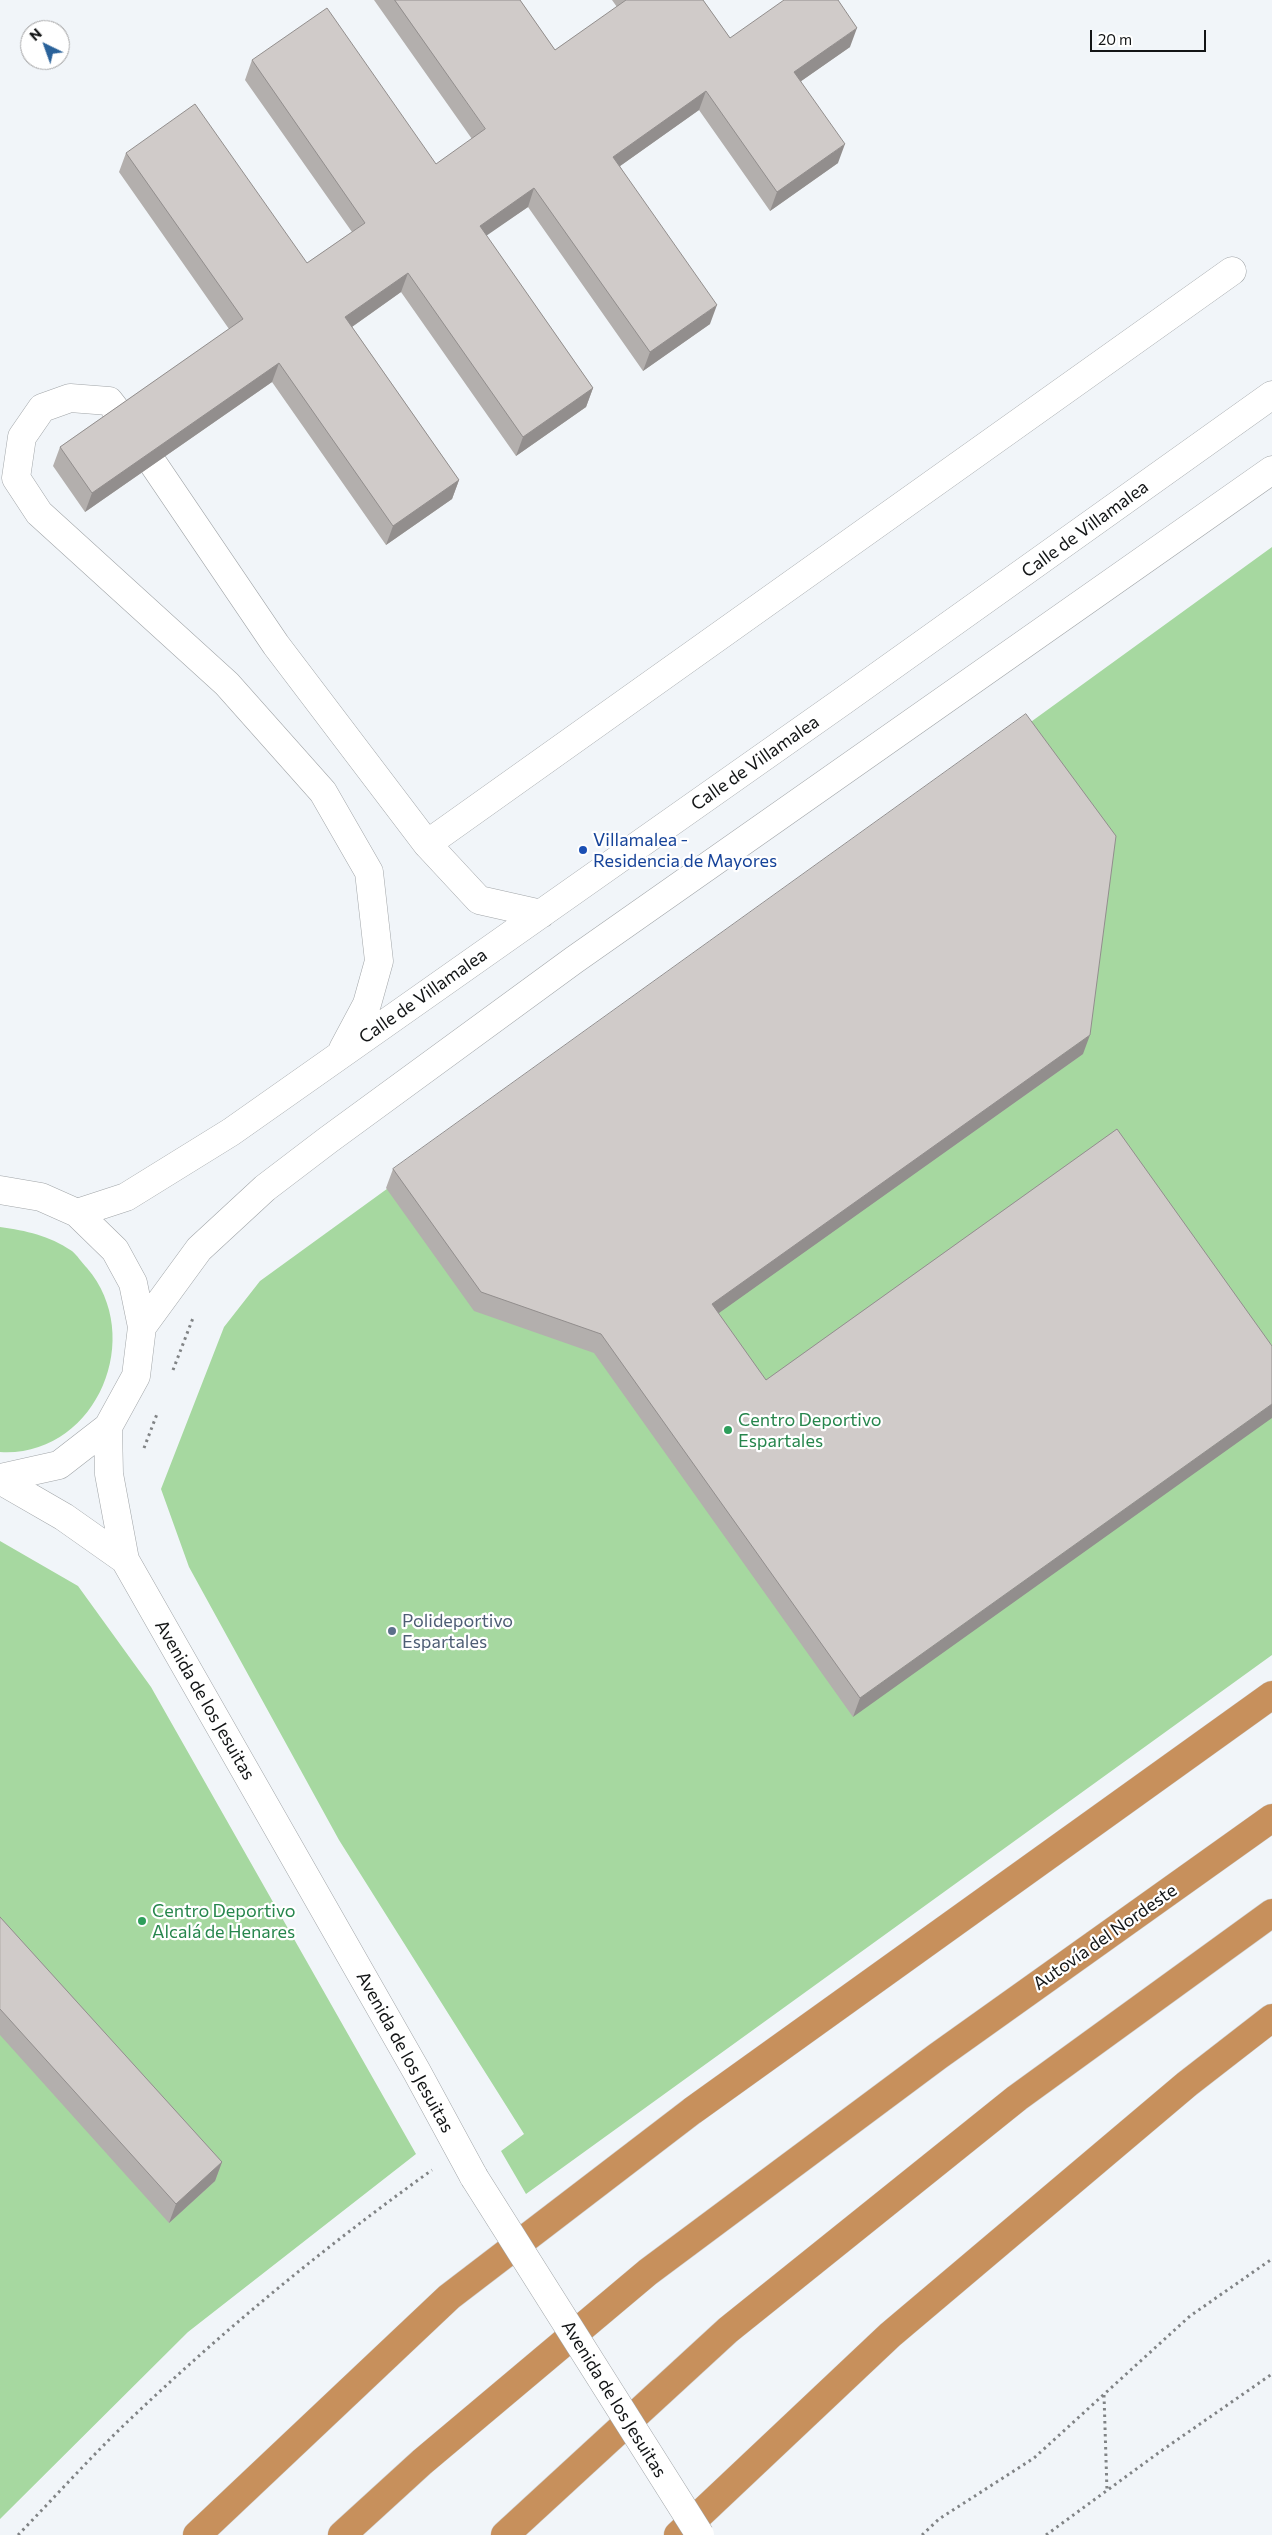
<!DOCTYPE html>
<html>
<head>
<meta charset="utf-8">
<style>
  body { margin:0 }
  #map { position:relative; width:1272px; height:2535px; overflow:hidden; background:#f1f5f9; font-family:Commissioner,sans-serif }
  canvas { display:block }
  .north { position:absolute; left:20px; top:20px; width:50px; height:50px; box-sizing:border-box; background:#fff; border:1px solid #a1a1a2; border-radius:50%; rotate:318deg; font-size:14px; font-weight:700; line-height:20px; text-align:center; color:#131516 }
  .north::after { content:''; display:block; margin:auto; width:18px; height:22px; background:#2a629a; clip-path:polygon(50% 0,100% 100%,50% 72%,0 100%) }
  .scale { position:absolute; left:1090px; top:30px; width:116px; height:22px; box-sizing:border-box; border:2px solid #131516; border-top:0; padding-left:6px; font-size:15px; line-height:18px; white-space:nowrap; color:#131516; -webkit-text-stroke:4px #fff; paint-order:stroke }
</style>
</head>
<body>
<div id="map">
<canvas width="1272" height="2535"></canvas>
<div class="north">N</div>
<div class="scale">20 m</div>
</div>
<script>
const c = document.querySelector('canvas').getContext('2d');
c.lineJoin = 'round';
function fillPath(path, color) { c.fillStyle = color; c.fill(path, 'evenodd'); }
function trace(path, color, width, dash) { c.strokeStyle = color; c.lineWidth = width; c.lineCap = dash ? 'butt' : 'round'; c.setLineDash(dash || []); c.stroke(path); }
function drawText(font, color, halo, rows, align = 'center') {
  c.font = font + ' Commissioner,sans-serif'; c.lineWidth = 4.5; c.setLineDash([]); c.textBaseline = 'middle'; c.strokeStyle = halo; c.fillStyle = color; for (const [text, x, y, turn = 0] of rows) {
    c.save(); c.translate(x, y); c.rotate((+turn || 0) * Math.PI / 180); c.textAlign = isNaN(turn) ? turn : align; if (halo) c.strokeText(text, 0, 0); c.fillText(text, 0, 0); c.restore();
  }
}
fillPath(new Path2D(`
  M1272 547V1655L526 2194 501 2151 524 2134 339 1840 189 1567 161 1489 224 1327 260 1281Z
  M0 1227C27 1231 48 1235 72 1251 77 1255 82 1263 87 1268 147 1338 95 1458 0 1452Z
  M0 1541 78 1586 151 1687 416 2154 188 2332 0 2519Z`), '#a6d8a0');
const minor = new Path2D(`
  M116 410 109 401 70 398 42 408 22 437 16 478 39 513 227 684 323 792 369 872 379 961 367 1004 343 1049
  M154 465 276 645 427 844 479 900 541 914
  M427 844 1232 271
  M0 1190 41 1197 77 1213 115 1250 133 1283 142 1327 136 1376 108 1427 59 1465 0 1478
  M77 1213 126 1197 231 1132 843 701 1272 395
  M142 1327 199 1249 265 1188 328 1140 574 960 1272 470
  M108 1427 109 1474 125 1560 417 2072 474 2177
  M0 1480 64 1517 125 1560`);
const highway = new Path2D(`
  M197 2535 449 2297 692 2111 1272 1695
  M342 2535 422 2462 648 2272 938 2056 1272 1818
  M505 2535 728 2330 1017 2098 1272 1913
  M678 2535 890 2335 1187 2084 1272 2018`);
trace(minor, '#a1a5a8', 29);
trace(highway, '#d0d0d0', 29);
trace(new Path2D(`
  M173 1370 193 1318
  M144 1448 157 1414
  M1104 2395 1107 2491
  M18 2535C53 2499 87 2461 123 2426 220 2333 323 2248 432 2170
  M922 2535 939 2519 1034 2458 1190 2316 1272 2259
  M1046 2535 1161 2451 1272 2374`), '#808385', 3, [2.5, 4]);
trace(minor, '#fff', 28);
trace(highway, '#c7905c', 28);
const minorBridge = new Path2D(`
  M474 2177 700 2535`);
trace(minorBridge, '#a1a5a8', 29, []);
trace(minorBridge, '#fff', 28);
fillPath(new Path2D(`
  M374 0H520L555 50 617 7 612 0H703L730 38 850 47 801 81 838 163 770 211 699 110 620 166 710 324 643 371 528 207 486 235 593 388 586 407 516 456 401 292 352 327 459 480 452 499 386 545 272 382 85 512 53 466 60 447 229 329 119 172 126 153 307 263 352 232 245 80 252 60 436 164 472 139Z
  M1083 1054 718 1313 766 1380 1117 1129 853 1717 594 1353 474 1311 386 1188 393 1169Z
  M0 1917 222 2162 215 2181 169 2223 0 2035Z`), '#b3afad');
fillPath(new Path2D(`
  M857 28 850 47 787 91 794 72Z
  M706 91 699 110 606 176 613 157Z
  M845 144 838 163 770 211 777 192Z
  M534 188 528 207 473 245 480 226Z
  M408 273 401 292 339 336 345 317Z
  M717 305 710 324 643 371 650 352Z
  M279 363 272 382 85 512 92 493Z
  M593 388 586 407 516 456 523 437Z
  M459 480 452 499 386 545 393 526Z
  M1090 1035 1083 1054 705 1323 712 1304Z
  M1272 1404V1418L853 1717 860 1698Z
  M222 2162 215 2181 169 2223 176 2204Z`), '#928e8d');
const building = new Path2D(`
  M395 0H520L555 50 626 0H703L730 38 784 0H838L857 28 794 72 845 144 777 192 706 91 613 157 717 305 650 352 534 188 480 226 593 388 523 437 408 273 345 317 459 480 393 526 279 363 92 493 60 447 243 319 126 153 195 104 307 263 365 223 252 60 327 8 436 164 485 129Z
  M1026 714 1116 836 1090 1035 712 1304 766 1380 1117 1129 1272 1346V1404L860 1698 601 1334 481 1292 393 1169Z
  M0 1917 222 2162 176 2204 0 2009Z`);
fillPath(building, '#d0cbc9');
trace(building, '#928e8d', 1);
for (const [x, y, r, color] of [
  [583,850,5,"#1a4fb4"],
  [728,1430,5,"#2e9e5b"],
  [392,1631,5,"#5c6f8a"],
  [142,1921,5,"#2e9e5b"]
]) { const dot = new Path2D(); dot.arc(x, y, r, 0, 2 * Math.PI); c.fillStyle = color; c.fill(dot); trace(dot, '#fff', 2); }
drawText('18px', '#131516', '#fff', [
  ["Calle de Villamalea",1085,529,-36],
  ["Calle de Villamalea",755,763,-35],
  ["Calle de Villamalea",423,996,-35],
  ["Avenida de los Jesuitas",205,1700,60],
  ["Autovía del Nordeste",1105,1937,-35],
  ["Avenida de los Jesuitas",405,2052,61],
  ["Avenida de los Jesuitas",614,2399,58]
]);
drawText('18px', '#164399', '#fff', [
  ["Villamalea -",593,840],
  ["Residencia de Mayores",593,861]
], 'left');
drawText('18px', '#27864d', '#fff', [
  ["Centro Deportivo",738,1420],
  ["Espartales",738,1441],
  ["Centro Deportivo",152,1911],
  ["Alcalá de Henares",152,1932]
], 'left');
drawText('18px', '#4e5e75', '#fff', [
  ["Polideportivo",402,1621],
  ["Espartales",402,1642]
], 'left');
</script>
</body>
</html>
